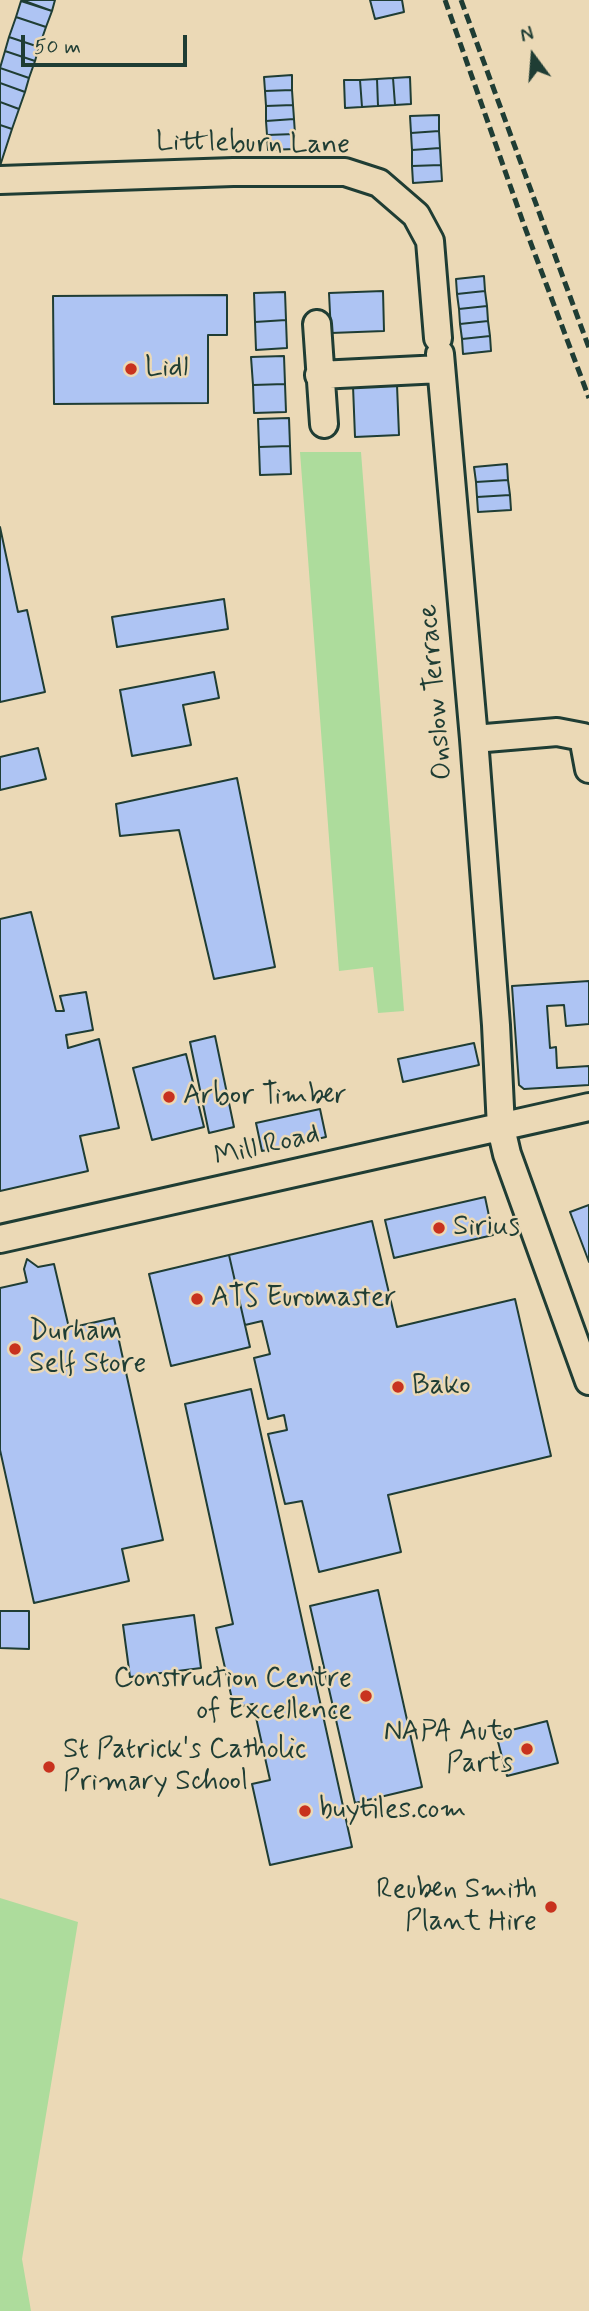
<!DOCTYPE html>
<html>
<head>
<meta charset="utf-8">
<style>
  body { margin:0 }
  #map { position:relative; width:589px; height:2311px; overflow:hidden; background:#ebd9b6; font-family:Mynerve,sans-serif }
  canvas { display:block }
  .north { position:absolute; left:498px; top:21px; width:70px; height:70px; -webkit-text-stroke:5px #ebd9b6; paint-order:stroke; rotate:344deg; font-size:19px; font-weight:700; line-height:28px; text-align:center; color:#1f3d34 }
  .north::after { content:''; display:block; margin:auto; width:24px; height:32px; background:#1f3d34; clip-path:polygon(50% 0,100% 100%,50% 72%,0 100%) }
  .scale { position:absolute; left:21px; top:35px; width:166px; height:32px; box-sizing:border-box; border:4px solid #1f3d34; border-top:0; padding-left:9px; font-size:21px; line-height:24px; white-space:nowrap; color:#1f3d34; -webkit-text-stroke:5px #ebd9b6; paint-order:stroke }
</style>
</head>
<body>
<div id="map">
<canvas width="589" height="2311"></canvas>
<div class="north">N</div>
<div class="scale">50 m</div>
</div>
<script>
const c = document.querySelector('canvas').getContext('2d');
c.lineJoin = 'round';
function fillPath(path, color) { c.fillStyle = color; c.fill(path, 'evenodd'); }
function trace(path, color, width, dash) { c.strokeStyle = color; c.lineWidth = width; c.lineCap = dash ? 'butt' : 'round'; c.setLineDash(dash || []); c.stroke(path); }
function drawText(font, color, halo, rows, align = 'center') {
  c.font = font + ' Mynerve,sans-serif'; c.lineWidth = 5; c.setLineDash([]); c.textBaseline = 'middle'; c.strokeStyle = halo; c.fillStyle = color; for (const [text, x, y, turn = 0] of rows) {
    c.save(); c.translate(x, y); c.rotate((+turn || 0) * Math.PI / 180); c.textAlign = isNaN(turn) ? turn : align; if (halo) c.strokeText(text, 0, 0); c.fillText(text, 0, 0); c.restore();
  }
}
fillPath(new Path2D(`
  M300 452H361L404 1011 378 1013 373 967 339 971Z
  M0 1898 78 1922 22 2259 31 2311H0Z`), '#addc9c');
const building = new Path2D(`
  M22 0H55L52 11Z
  M370 0H402L404 12 375 19Z
  M21 1 52 11 46 27 16 17Z
  M16 17 46 27 39 47 9 37Z
  M9 37 39 47 35 61 5 51Z
  M5 51 35 61 29 78 0 68Z
  M0 68 29 78 25 92 0 83Z
  M292 75V90L265 91 264 77Z
  M410 77 411 104 395 105 393 78Z
  M393 78 395 105 378 106 377 79Z
  M377 79 378 106 362 107 360 80Z
  M344 80H360L362 107 345 108Z
  M0 83 25 92 19 109 0 102Z
  M292 90 293 105 266 106 265 91Z
  M0 102 19 109 12 129 0 125Z
  M293 105 294 119 266 121V106Z
  M439 115V131L411 133 410 116Z
  M294 119 295 134 267 135 266 121Z
  M0 125 12 129 0 166Z
  M439 131 440 148 412 150 411 133Z
  M295 134V149L268 150 267 135Z
  M440 148 441 165 412 166V150Z
  M441 165 442 181 413 183 412 166Z
  M484 276 485 291 457 294 456 279Z
  M383 291 384 331 331 333 329 293Z
  M485 291 487 306 459 309 457 294Z
  M285 292 286 320 255 322 254 293Z
  M227 295V335H208V403L54 404 53 296Z
  M487 306 488 321 460 324 459 309Z
  M286 320 287 348 256 350 255 322Z
  M488 321 490 336 462 339 460 324Z
  M490 336 491 351 463 354 462 339Z
  M284 356 285 384 253 385 251 357Z
  M285 384 286 412 254 413 253 385Z
  M397 385 399 435 355 437 353 386Z
  M289 418 290 446 259 447 258 419Z
  M290 446 291 474 260 475 259 447Z
  M507 464 508 480 476 482 474 467Z
  M508 480 510 495 477 497 476 482Z
  M510 495 511 510 478 512 477 497Z
  M0 527 18 612 27 610 45 692 0 702Z
  M224 599 228 629 117 647 112 617Z
  M214 672 219 698 183 705 191 745 132 756 120 690Z
  M38 748 46 779 0 790V757Z
  M237 778 275 967 214 979 179 830 120 836 116 804Z
  M31 912 56 1011H64L60 996 86 992 93 1030 66 1035 68 1048 99 1039 119 1128 80 1136 88 1171 0 1191V919Z
  M589 981V1024L566 1026 564 1005 547 1006 550 1048 556 1047 557 1068 589 1066V1085L524 1089 519 1085 512 986Z
  M215 1036 234 1127 209 1133 190 1042Z
  M474 1043 479 1065 403 1082 398 1059Z
  M186 1054 204 1127 152 1140 133 1068Z
  M320 1109 326 1137 262 1151 256 1123Z
  M485 1197 493 1235 394 1258 385 1220Z
  M589 1205V1262L570 1212Z
  M372 1221 397 1327 515 1299 551 1456 388 1495 401 1552 319 1572 302 1501 285 1504 268 1434 287 1430 284 1415 268 1419 254 1358 270 1354 262 1321 245 1325 229 1255Z
  M229 1255 250 1347 171 1366 149 1274Z
  M27 1259 38 1267 54 1264 69 1328 114 1318 163 1540 122 1549 129 1581 34 1603 0 1450V1288L27 1282 24 1269Z
  M251 1389 352 1847 270 1865 252 1784 270 1780 253 1704 234 1708 216 1628 233 1624 185 1404Z
  M378 1590 422 1787 355 1803 310 1606Z
  M0 1611H29V1649L0 1648Z
  M194 1615 201 1668 130 1677 123 1625Z
  M547 1721 558 1763 507 1776 496 1734Z`);
fillPath(building, '#aec4f3');
trace(building, '#1f3d34', 2);
const street = new Path2D(`
  M0 180 233 172H345L379 183 416 215 430 241 438 338
  M317 324 324 424
  M440 354 474 739 496 1025 501 1128 507 1154 589 1381
  M319 375 441 369
  M474 739 557 732 583 737 589 769
  M0 1239 589 1107`);
trace(street, '#1f3d34', 32);
trace(street, '#ebd9b6', 26);
trace(new Path2D(`
  M445 0 524 225 589 398
  M461 0 589 348`), '#1f3d34', 5, [10, 5]);
for (const [x, y, r, color] of [
  [131,369,7,"#c8321e"],
  [169,1097,7,"#c8321e"],
  [439,1228,7,"#c8321e"],
  [197,1299,7,"#c8321e"],
  [15,1349,7,"#c8321e"],
  [398,1387,7,"#c8321e"],
  [366,1696,7,"#c8321e"],
  [527,1749,7,"#c8321e"],
  [49,1767,7,"#c8321e"],
  [305,1811,7,"#c8321e"],
  [551,1907,7,"#c8321e"]
]) { const dot = new Path2D(); dot.arc(x, y, r, 0, 2 * Math.PI); c.fillStyle = color; c.fill(dot); trace(dot, '#ebd9b6', 2.5); }
drawText('28px', '#1f3d34', '#ebd9b6', [
  ["Littleburn Lane",253,145,1],
  ["Onslow Terrace",437,692,-95],
  ["Mill Road",267,1147,-13]
]);
drawText('28px', '#1f3d34', '#ebd9b6', [
  ["Lidl",145,369],
  ["Arbor Timber",183,1097],
  ["Sirius",453,1228],
  ["ATS Euromaster",211,1299],
  ["Durham",29,1333],
  ["Self Store",29,1365],
  ["Bako",412,1387],
  ["Construction Centre",352,1680,"right"],
  ["of Excellence",352,1712,"right"],
  ["NAPA Auto",513,1733,"right"],
  ["Parts",513,1765,"right"],
  ["St Patrick's Catholic",63,1751],
  ["Primary School",63,1783],
  ["buytiles.com",319,1811],
  ["Reuben Smith",537,1891,"right"],
  ["Plant Hire",537,1923,"right"]
], 'left');
</script>
</body>
</html>
